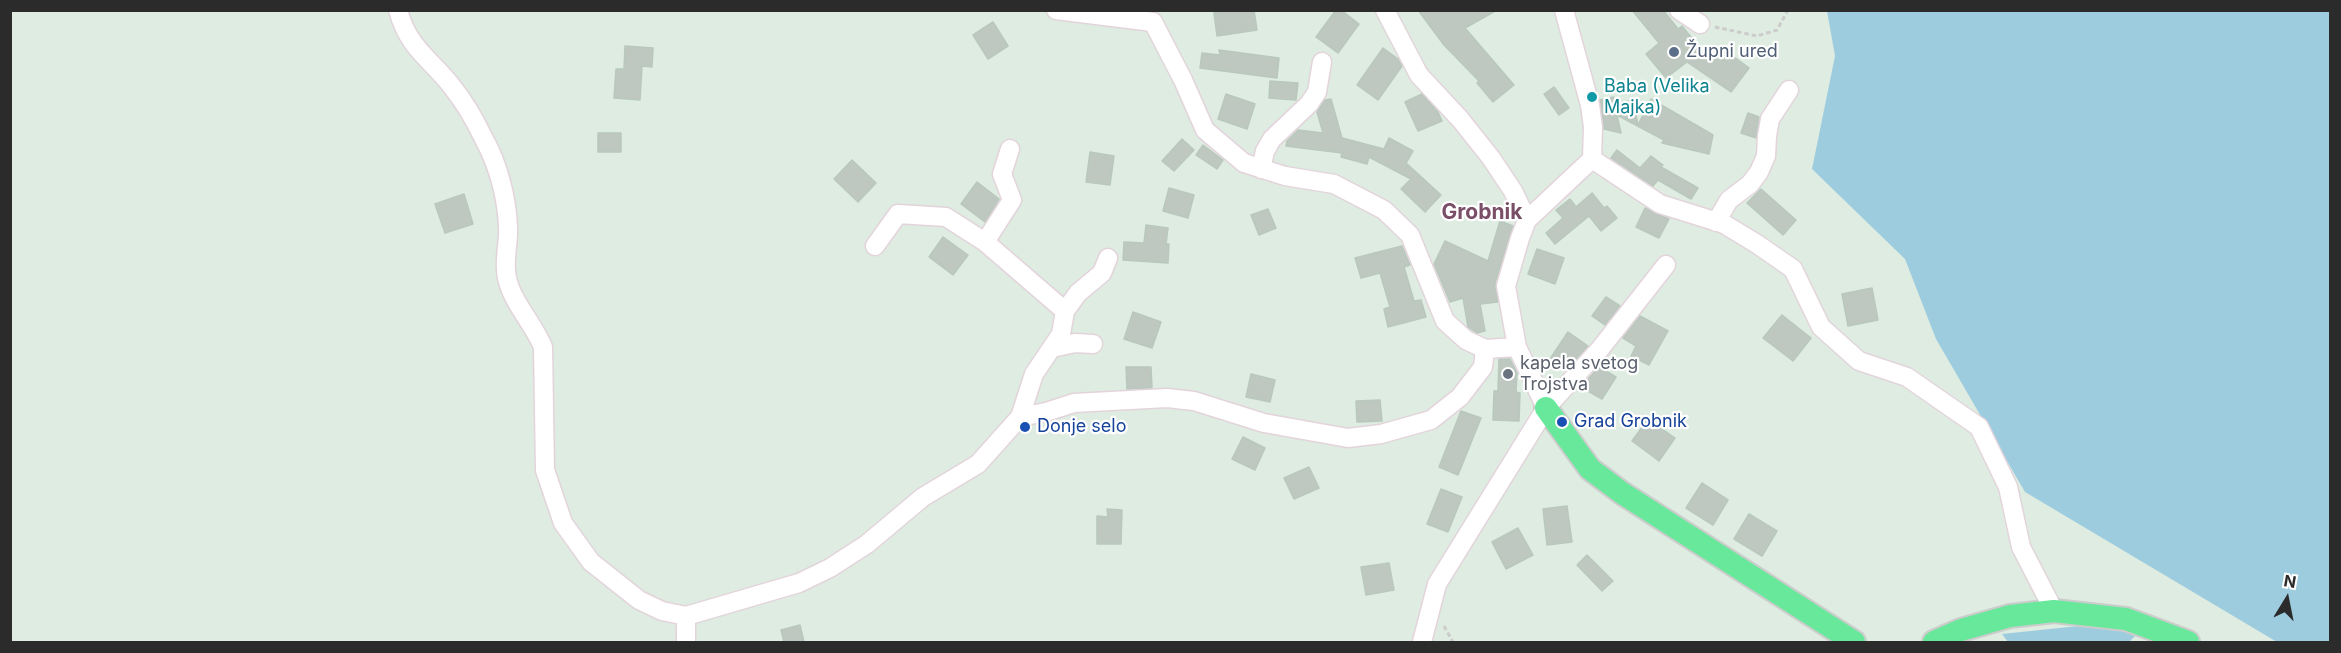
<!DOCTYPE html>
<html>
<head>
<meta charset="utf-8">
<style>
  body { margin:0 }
  #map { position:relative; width:2341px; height:653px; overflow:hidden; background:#deece1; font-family:Inter,sans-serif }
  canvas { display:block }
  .frame { position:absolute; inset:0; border:12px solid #2b2b2b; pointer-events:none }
  .north { position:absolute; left:2257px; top:569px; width:60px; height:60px; -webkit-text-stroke:4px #fff; paint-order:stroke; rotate:10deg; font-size:16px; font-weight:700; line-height:24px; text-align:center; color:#2b2b2b }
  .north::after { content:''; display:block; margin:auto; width:21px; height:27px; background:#2b2b2b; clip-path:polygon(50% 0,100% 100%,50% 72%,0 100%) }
</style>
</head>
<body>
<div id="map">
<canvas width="2341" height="653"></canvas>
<div class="frame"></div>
<div class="north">N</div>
</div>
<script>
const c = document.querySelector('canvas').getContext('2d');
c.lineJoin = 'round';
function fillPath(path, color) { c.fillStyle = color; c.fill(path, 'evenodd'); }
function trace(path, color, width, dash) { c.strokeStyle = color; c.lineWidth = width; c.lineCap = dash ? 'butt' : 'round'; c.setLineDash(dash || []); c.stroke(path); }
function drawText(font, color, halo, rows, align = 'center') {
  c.font = font + ' Inter,sans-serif'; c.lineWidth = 4.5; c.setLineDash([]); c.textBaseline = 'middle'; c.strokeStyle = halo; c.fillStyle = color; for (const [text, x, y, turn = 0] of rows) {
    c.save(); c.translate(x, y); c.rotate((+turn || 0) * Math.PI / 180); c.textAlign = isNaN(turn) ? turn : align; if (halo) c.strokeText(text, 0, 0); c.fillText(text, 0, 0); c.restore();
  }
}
fillPath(new Path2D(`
  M1827 11H2330V642H2277L2025 492 1936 339 1905 259 1812 169 1835 56Z
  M2107 623 2136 635 2129 642H2008L2002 634Z`), '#9eccdf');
const building = new Path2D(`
  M1229 10H1254L1257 30 1217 36 1214 13Z
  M1336 10H1341L1359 24 1338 53 1316 37Z
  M1418 10H1497L1465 28 1514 85 1493 102 1477 83 1479 81 1444 45Z
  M1632 10H1663L1678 29 1682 26 1712 63 1722 48 1749 68 1731 92 1687 62 1666 78 1646 54 1659 43Z
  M993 22 1008 46 988 59 973 35Z
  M625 46 653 48 652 67 642 66 640 100 614 98 616 69H624Z
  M1383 48 1398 59 1402 66 1378 100 1357 85Z
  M1219 50 1279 58 1277 78 1200 68 1202 53 1220 55Z
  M1270 81 1298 83 1296 100 1269 98Z
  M1554 87 1569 108 1559 115 1544 94Z
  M1226 94 1255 104 1247 129 1218 119Z
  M1422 94 1438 112 1442 121 1418 131 1405 102Z
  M1614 97 1615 104 1633 100 1638 125 1651 99 1713 135 1709 154 1662 143 1664 140 1617 115 1621 133 1604 129 1600 100Z
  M1331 99 1342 138 1384 149 1389 138 1413 151 1406 163 1441 195 1425 212 1401 189 1411 179 1369 157 1367 164 1341 157 1342 153 1286 146 1287 141 1298 130 1323 133 1317 112 1325 100Z
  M1748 113 1759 117 1756 138 1741 133Z
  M598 133H621V152H598Z
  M1182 139 1194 150 1174 171 1162 161Z
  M1203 145 1223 160 1217 169 1196 155Z
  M1617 150 1640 168 1651 156 1663 165 1661 167 1698 188 1691 199 1658 180 1653 186 1611 158Z
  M1090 152 1114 156 1110 185 1086 182Z
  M852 160 876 183 858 202 834 179Z
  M977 182 999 199 985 222 961 204Z
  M1169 188 1194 195 1188 218 1163 211Z
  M1761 189 1796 220 1783 235 1747 203Z
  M1592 193 1604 208 1607 206 1617 218 1601 231 1589 216 1555 244 1546 233 1563 218 1556 210 1570 199 1576 207Z
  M464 194 473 224 445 233 435 204Z
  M1645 208 1669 219 1659 238 1636 227Z
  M1268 209 1276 228 1259 235 1251 215Z
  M1500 221 1513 226 1495 283 1498 302 1480 304 1485 331 1477 333 1468 327 1463 298 1450 302 1434 264 1445 241 1488 261Z
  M1146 225 1168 228 1166 244H1169L1168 263 1123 260 1124 242 1144 243Z
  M943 237 968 255 953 275 929 257Z
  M1402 246 1410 265 1404 267 1414 301 1421 300 1426 317 1388 327 1384 309 1390 307 1380 273 1361 278 1355 258Z
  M1537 249 1564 258 1555 284 1528 274Z
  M1872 288 1878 320 1848 326 1842 294Z
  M1606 297 1620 306 1605 325 1592 316Z
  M1133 312 1161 322 1152 348 1124 339Z
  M1782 315 1811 338 1793 361 1763 338Z
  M1640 316 1668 331 1649 365 1631 356 1636 346 1623 338Z
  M1568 332 1588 346 1566 370 1550 359Z
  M1499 359H1510L1517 373 1516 392 1520 393 1519 421 1493 420 1494 391H1498Z
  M1126 367H1151L1152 388 1127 389Z
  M1599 367 1616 377 1602 399 1581 387Z
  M1251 374 1275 380 1270 402 1246 397Z
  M1380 400 1382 421 1357 422 1356 401Z
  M1461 411 1481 418 1458 475 1439 467Z
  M1648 419 1675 438 1659 461 1632 441Z
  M1243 437 1265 448 1255 470 1232 459Z
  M1309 467 1319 488 1294 499 1284 478Z
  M1702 483 1728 500 1713 525 1686 508Z
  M1441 489 1462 497 1448 532 1427 524Z
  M1567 506 1572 542 1547 545 1543 509Z
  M1107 509 1122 510 1121 544H1097V516L1108 517Z
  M1749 514 1777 531 1762 556 1734 539Z
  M1518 528 1533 555 1506 569 1492 542Z
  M1587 555 1613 581 1602 591 1577 565Z
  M1389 563 1394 590 1366 595 1361 567Z
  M800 625 804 642H784L781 630Z`);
fillPath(building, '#bec8c0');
trace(building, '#b8c8bc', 1.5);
const minor = new Path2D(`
  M398 10C408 47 428 57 450 84 463 100 475 120 484 139 498 164 507 198 508 227 509 244 503 261 507 278 512 302 533 323 543 347L545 470 563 523 591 562 639 600 662 611 686 616 799 583 830 568 867 544 923 497 978 464 1020 417 1046 412 1074 403 1167 398 1194 401 1264 423 1348 438 1381 434 1431 420 1460 397 1483 367 1485 349
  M1056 10 1153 22 1183 80 1205 130 1244 163 1285 176 1334 184 1384 210 1410 235 1445 321 1466 340 1485 349 1517 347 1546 408
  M1385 10 1419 75 1460 119 1491 158 1513 191 1527 220 1520 238 1506 286 1517 347
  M1679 10 1700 24
  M1010 149 1002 174 1012 200 985 242 1065 311 1061 334 1034 374 1020 417
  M1592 159 1660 204 1724 224 1757 244 1793 269 1821 327 1859 361 1907 377 1979 427 2008 487 2021 547 2054 611
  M1261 169 1265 151 1272 139 1309 104 1317 92 1322 62
  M1527 220 1592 159 1593 127 1590 105 1564 10
  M1716 222 1729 200 1750 184 1759 172 1766 156 1767 136 1770 119 1789 90
  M875 246 898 214 946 217 985 242
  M1065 311 1078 293 1102 273 1108 258
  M1052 348 1075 343 1093 344
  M686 642V616
  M1422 642 1437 584 1546 408 1600 349 1666 265`);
const major = new Path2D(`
  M1546 408 1590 469 1622 493 1854 642
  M1934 642 1961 630 2010 616 2054 611 2126 619 2188 642`);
trace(minor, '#e3d4dc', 21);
trace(major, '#ccc', 26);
trace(new Path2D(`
  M1715 27 1757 36 1777 30 1788 10
  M1444 626 1453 642`), '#ccc', 3, [4.5, 3]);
trace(minor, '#fff', 18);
trace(major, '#67e89b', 22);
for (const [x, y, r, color] of [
  [1674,52,6,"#5c6f8a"],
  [1592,97,6,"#0f9aa8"],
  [1508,374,6,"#6b7280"],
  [1562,422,6,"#1a4fb4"],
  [1025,427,6,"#1a4fb4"]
]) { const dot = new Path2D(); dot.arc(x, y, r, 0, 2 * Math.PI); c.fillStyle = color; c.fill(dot); trace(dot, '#fff', 2); }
drawText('18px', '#4e5e75', '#fff', [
  ["Župni ured",1686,52]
], 'left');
drawText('18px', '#0d838f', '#fff', [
  ["Baba (Velika",1604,87],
  ["Majka)",1604,108]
], 'left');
drawText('18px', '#5b616d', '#fff', [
  ["kapela svetog",1520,364],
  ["Trojstva",1520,385]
], 'left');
drawText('18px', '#164399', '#fff', [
  ["Grad Grobnik",1574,422],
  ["Donje selo",1037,427]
], 'left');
drawText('bold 21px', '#794e66', '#fff', [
  ["Grobnik",1482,213]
]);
</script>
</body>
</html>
